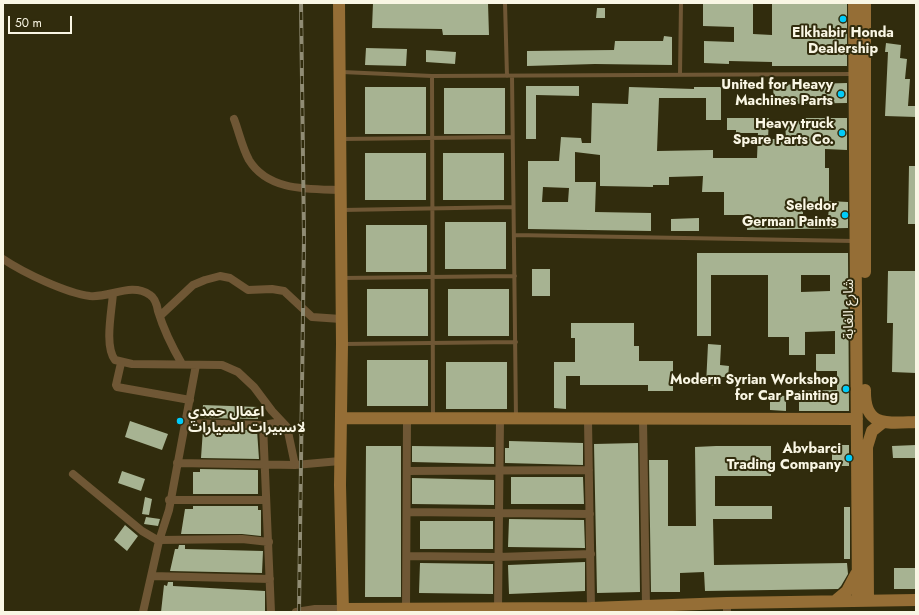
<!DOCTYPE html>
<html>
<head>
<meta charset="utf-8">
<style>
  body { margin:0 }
  #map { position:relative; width:919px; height:615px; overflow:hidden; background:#312c0d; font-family:Jost,sans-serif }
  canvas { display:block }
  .frame { position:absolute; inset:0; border:4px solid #f9f6e4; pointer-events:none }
  .scale { position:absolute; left:8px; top:16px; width:64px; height:18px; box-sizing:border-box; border:2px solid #f9f6e4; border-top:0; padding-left:5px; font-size:12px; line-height:14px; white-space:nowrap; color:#f9f6e4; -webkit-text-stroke:3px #312c0d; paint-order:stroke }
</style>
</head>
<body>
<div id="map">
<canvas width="919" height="615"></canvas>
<div class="frame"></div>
<div class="scale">50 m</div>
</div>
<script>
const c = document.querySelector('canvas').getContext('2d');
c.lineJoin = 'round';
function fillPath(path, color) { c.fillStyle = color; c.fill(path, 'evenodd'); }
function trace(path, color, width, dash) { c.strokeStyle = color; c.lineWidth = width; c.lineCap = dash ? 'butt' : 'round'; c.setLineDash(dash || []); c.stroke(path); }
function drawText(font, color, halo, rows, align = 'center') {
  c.font = font + ' Jost,"Noto Sans Arabic",sans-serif'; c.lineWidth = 4; c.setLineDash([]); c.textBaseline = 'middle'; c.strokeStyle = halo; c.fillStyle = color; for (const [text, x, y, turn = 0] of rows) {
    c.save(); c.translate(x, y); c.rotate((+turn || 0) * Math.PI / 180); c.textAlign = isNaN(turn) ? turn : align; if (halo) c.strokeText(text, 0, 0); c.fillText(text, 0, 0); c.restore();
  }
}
fillPath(new Path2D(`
  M373 3H488L489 35H443L442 29 372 28Z
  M703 3H753V34L772 35V3H847V66H772V62L729 61V64L704 63V41L734 42V27L703 26Z
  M597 8H605V18H596Z
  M664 36 672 37V65L595 64 527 66V51L614 50 615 41H663Z
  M886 43 901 45 900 58 907 59 905 79H910L908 106H916V117L885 116 888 52H885Z
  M366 48 407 49 406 66 365 65Z
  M426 50 456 52 455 64 426 62Z
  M847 83V103L774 104 773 85Z
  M526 86H579V96L536 95V139H526Z
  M365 87H426V134H365Z
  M629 87 694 89V87H721V120H706V98H659L657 151 713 150V158H757L758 133H736V130H727V118H769L768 139H786L785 121H801V118H847V150L825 149V168H829V201L848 202V228L747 230 748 215H724V192H702L703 176 669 177V185H653V187L600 186V155L575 152V182H596L595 212 651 213V231L528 229V161H559L561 137 581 138 582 143H591L592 103 628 104ZM543 187 569 188 568 202H542ZM803 204H829L828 220 803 219Z
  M444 88H505V134H444Z
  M365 153H426V200H365Z
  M443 153H504V200H443Z
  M909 166H916V224H908Z
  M699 218V231H671V219Z
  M445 222H506V269H445Z
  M366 225H427V272H366Z
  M697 253H848L849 411H799V391L837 390V371H816V354H835V331L805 332V355H789V337H768V275H711V336H697ZM801 275H830V291L801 292Z
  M532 269H550V296H532Z
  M888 271H916V373L892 372 893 323H887Z
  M367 289H428V336H367Z
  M448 289H509V336H448Z
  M571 323H634V346H639V361H673V391H648V385H580V376H566V409L554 408V362H575V338H571Z
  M708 344 721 345 720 365 729 366 728 377H722L721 386 706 385Z
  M367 360H428V406H367Z
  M446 362H507V409H446Z
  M770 395 786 396V411L770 410Z
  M203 405 258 407V419L202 418Z
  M130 421 168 434 162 450 125 437Z
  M203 429 257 430 259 459 201 458Z
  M509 441 583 443V465L505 463V448H509Z
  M638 443 640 592 597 593 594 444Z
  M832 445H849V466H832Z
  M916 445V458H893L892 446Z
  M366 446H401V597H365Z
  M412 446 494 447V464L412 462Z
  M716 446H771V476H715V506H772V519H713L714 565 847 563 848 574 841 586 838 589 705 591 704 572 680 573V592H651L649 460H668V526H696L695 447Z
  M200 469 258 470V494H193V472H200Z
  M122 471 145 479 141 491 118 483Z
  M511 477H583L584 504H511Z
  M412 478 494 480V505L412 504Z
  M145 497 152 499 149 515 142 514Z
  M193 506H258V510H261V536L242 534H181L185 509H193Z
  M844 507H850V559H844Z
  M146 517 160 519 158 526 144 524Z
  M509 519 584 520 585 548 508 547Z
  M420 521H493V549H420Z
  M125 525 138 536 127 551 114 540Z
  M179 545H185V549L263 551 262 573 170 571 175 549H178Z
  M585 562V591L509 594 508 565Z
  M420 563 493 564V594L419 593Z
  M894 568H916V589H894Z
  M168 582H173V586L265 591V612H161L164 585 167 586Z`), '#a7b392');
trace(new Path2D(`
  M505 3 507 76
  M342 72 432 76 853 74
  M680 74 681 3
  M432 76 433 416
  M512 76 516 418
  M343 139 512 137
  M342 210 513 207
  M514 235 854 241
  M343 278 515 276
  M344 344 516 342`), '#6f5735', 4);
trace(new Path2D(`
  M234 119C239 132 242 147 249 160 268 191 308 189 340 190
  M3 259C24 273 66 293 90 296 110 298 131 282 150 295 155 298 157 305 158 311 164 331 171 345 182 364
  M113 293C112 310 104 346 115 360L132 364 222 365 238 372 254 387 272 411 287 427 295 465
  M160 316 193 285 205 280 220 276 230 278 248 290 272 289 284 291 312 317 341 319
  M121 363 116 385 117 387 190 400
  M588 420 591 608
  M643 420 646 606
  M185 423 263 425 281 422
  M263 425 271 612
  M177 463 295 465 340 461
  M407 471 589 470
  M73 474 142 531 159 541
  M169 500H265
  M407 512 590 514
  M160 540 242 539 269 542
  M407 556 498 557 591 554
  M152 576 270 579
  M727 603V612
  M406 609 407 420
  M498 609 500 420
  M143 612 159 541 169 510 196 365
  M296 612 315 609H343`), '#6f5735', 8);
trace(new Path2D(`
  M339 3 342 344 340 485 343 612
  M854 3 858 600
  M865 3V272
  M865 390C864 428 888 423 916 422
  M341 418 857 419
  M868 600 867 447 872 431 882 423
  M835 601 847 591 856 574
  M343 609 591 608 727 603 916 600`), '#956e36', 12);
const rail = new Path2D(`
  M299 612 304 237 301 3`);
trace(rail, '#908c74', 4);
trace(rail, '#312c0d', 2.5, [8]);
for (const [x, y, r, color] of [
  [843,19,4,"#01cbf9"],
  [841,94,4,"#01cbf9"],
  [842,133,4,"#01cbf9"],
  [845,215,4,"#01cbf9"],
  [846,389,4,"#01cbf9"],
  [180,421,4,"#01cbf9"],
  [849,458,4,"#01cbf9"]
]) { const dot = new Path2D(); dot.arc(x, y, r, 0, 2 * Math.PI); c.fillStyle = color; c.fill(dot); trace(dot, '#312c0d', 1.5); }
drawText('bold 14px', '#f9f6e4', '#312c0d', [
  ["Elkhabir Honda",843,34,"center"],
  ["Dealership",843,50,"center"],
  ["United for Heavy",833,86],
  ["Machines Parts",833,102],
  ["Heavy truck",834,125],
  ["Spare Parts Co.",834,141],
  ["Seledor",837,207],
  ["German Paints",837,223],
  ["Modern Syrian Workshop",838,381],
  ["for Car Painting",838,397],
  ["اعمال حمدي",188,413,"left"],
  ["لاسبيرات السيارات",188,429,"left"],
  ["Abvbarci",841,450],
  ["Trading Company",841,466]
], 'right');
drawText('14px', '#f9f6e4', '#312c0d', [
  ["شارع الغابة",850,309,-90]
]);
</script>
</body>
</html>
